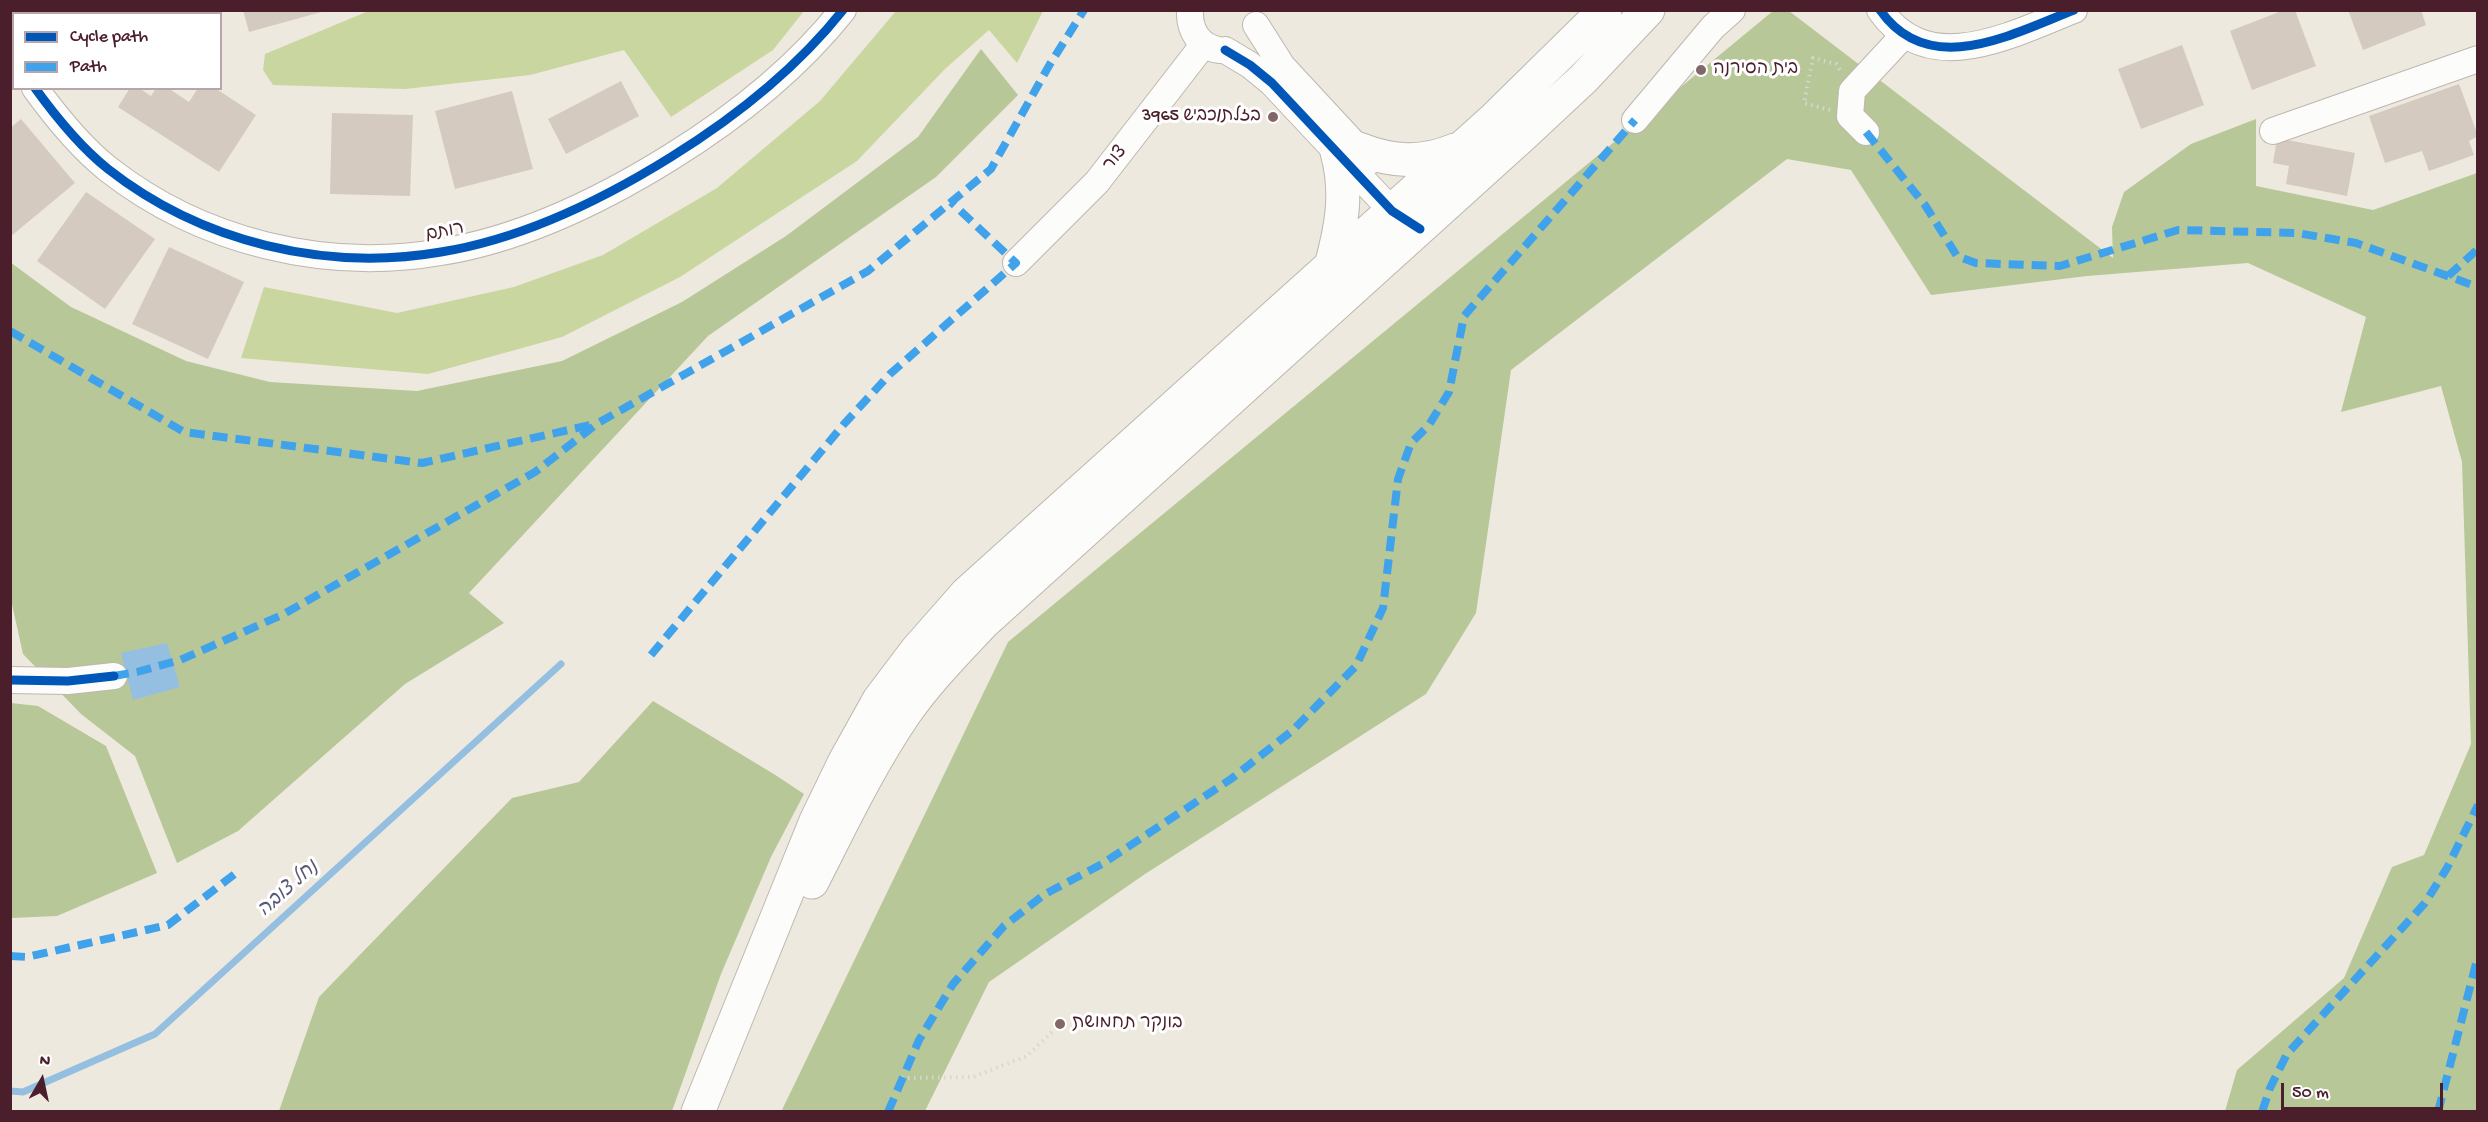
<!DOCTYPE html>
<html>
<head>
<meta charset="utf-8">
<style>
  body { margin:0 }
  #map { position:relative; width:2488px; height:1122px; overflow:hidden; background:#eee9de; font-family:"Gochi Hand",sans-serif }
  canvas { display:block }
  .frame { position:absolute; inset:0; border:12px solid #4a1f2b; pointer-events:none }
  .legend { position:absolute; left:12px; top:12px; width:210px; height:78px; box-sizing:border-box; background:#fff; border:2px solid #b7a5aa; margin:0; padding:8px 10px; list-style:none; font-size:18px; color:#4a1f2b }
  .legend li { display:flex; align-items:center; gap:12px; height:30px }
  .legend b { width:30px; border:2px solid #b7a5aa }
  .north { position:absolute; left:12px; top:1050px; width:60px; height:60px; -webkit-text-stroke:4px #fff; paint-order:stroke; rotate:9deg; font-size:16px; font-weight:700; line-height:24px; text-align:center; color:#4a1f2b }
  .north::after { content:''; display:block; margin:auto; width:21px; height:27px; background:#4a1f2b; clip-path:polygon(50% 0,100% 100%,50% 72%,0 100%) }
  .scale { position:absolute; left:2281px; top:1083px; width:162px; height:27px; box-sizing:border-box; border:3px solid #4a1f2b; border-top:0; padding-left:8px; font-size:18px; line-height:21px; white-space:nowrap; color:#4a1f2b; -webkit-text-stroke:4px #fff; paint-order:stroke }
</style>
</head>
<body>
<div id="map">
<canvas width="2488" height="1122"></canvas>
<div class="frame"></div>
<ul class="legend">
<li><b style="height:8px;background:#0057b8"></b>Cycle path</li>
<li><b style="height:8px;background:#40a2eb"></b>Path</li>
</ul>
<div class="north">N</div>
<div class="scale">50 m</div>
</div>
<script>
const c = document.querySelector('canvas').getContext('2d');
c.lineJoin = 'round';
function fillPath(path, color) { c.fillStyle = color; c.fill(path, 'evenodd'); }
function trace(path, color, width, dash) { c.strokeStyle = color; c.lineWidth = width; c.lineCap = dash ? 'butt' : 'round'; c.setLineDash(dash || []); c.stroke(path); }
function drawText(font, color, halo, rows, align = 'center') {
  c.font = font + ' "Gochi Hand","Playpen Sans Hebrew",sans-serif'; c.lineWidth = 6; c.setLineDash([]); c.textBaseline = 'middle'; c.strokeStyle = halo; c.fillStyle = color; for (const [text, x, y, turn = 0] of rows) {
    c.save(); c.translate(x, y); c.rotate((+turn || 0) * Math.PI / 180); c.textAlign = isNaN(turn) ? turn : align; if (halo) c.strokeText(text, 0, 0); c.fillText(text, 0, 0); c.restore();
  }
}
fillPath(new Path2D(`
  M371 10H804V11L773 50 671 117 624 50 530 75 405 89 273 85 263 70 265 54Z
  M896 11H1043L1017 63 989 30 945 69 857 161 680 277 562 337 428 374 241 358 264 287 397 313 514 287 603 255 717 188 820 101Z`), '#cad69f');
fillPath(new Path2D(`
  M1773 11H1789L2113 258 2112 227 2124 192 2191 144 2256 119V186L2373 210 2477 173V1111H2225L2237 1070 2344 978 2392 867 2424 855 2471 744 2462 462 2441 386 2341 412 2366 317 2248 263 2087 276 1931 295 1851 170 1787 159 1511 370 1476 613 1426 694 1145 874 989 982 925 1111 781 1112 1008 642Z
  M981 49 1018 95 936 177 708 336 469 593 504 623 405 684 238 831 177 863 135 756 81 714 23 654 10 595V262L71 307 186 361 270 382 417 391 562 361 682 302 786 236 918 137Z
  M653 701 777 776 804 794 771 857 721 974 672 1111H279L319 997 512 798 579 782Z
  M11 703 38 706 106 746 157 873 57 916 11 918Z`), '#b7c798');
fillPath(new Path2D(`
  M167 643 180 687 133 700 121 653Z`), '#94bfe0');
trace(new Path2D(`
  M10 1091 23 1092 155 1034 561 664`), '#94bfe0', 7);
fillPath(new Path2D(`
  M72 10H187L188 14H73Z
  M243 10H325V11L249 32Z
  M2284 10H2295L2316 66 2252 90 2230 31Z
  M2348 10H2421L2426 25 2363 50Z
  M2182 45 2204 105 2141 129 2118 69Z
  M621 81 639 116 566 154 548 119Z
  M2459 84 2478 136 2469 141 2474 155 2429 171 2422 151 2385 163 2369 116Z
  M130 88H139L151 96 156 88H168L189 102 198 88H215L256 115 219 172 118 107Z
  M512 91 533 169 455 189 435 111Z
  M332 113 413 115 410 196 330 194Z
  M21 119 75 183 10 237V128Z
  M2277 138 2355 153 2347 196 2286 184 2289 166 2273 163Z
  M86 192 155 239 105 309 37 261Z
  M169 247 244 282 208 359 132 324Z`), '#d5cabf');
const minor = new Path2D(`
  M1190 10C1189 30 1199 47 1219 50
  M1880 10C1929 80 2012 34 2074 10
  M1256 25 1282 66 1370 161
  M10 50 14 56
  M1225 50 1250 65 1272 83 1392 211 1408 221
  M35 88C56 117 79 146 108 169 201 242 325 272 441 252 522 239 602 200 671 157 734 118 796 69 843 10
  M1635 120 1713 27 1732 10
  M2273 131 2478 59
  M1866 132 1850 116 1852 91 1904 35
  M1016 263 1097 182 1204 44
  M10 680 68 681 114 676`);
const major = new Path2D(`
  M1359 149C1392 162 1422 164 1455 150
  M1331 266C1342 226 1348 192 1337 152
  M812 882C841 825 869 766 905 713 928 680 956 652 983 623L1524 134 1583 79 1648 10
  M698 1112 816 821 845 761 879 700 916 651 967 593 1494 119 1605 10`);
trace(minor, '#beb6b0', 28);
trace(major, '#beb6b0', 35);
trace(new Path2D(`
  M1830 110 1804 103 1813 58 1836 64 1840 70
  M902 1078 973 1077 1027 1056 1060 1024`), '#d9d5d3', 4, [1.5, 4.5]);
trace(minor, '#fcfcfa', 26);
trace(major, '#fcfcfa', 33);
trace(new Path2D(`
  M1866 132 1925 205 1957 256 1976 263 2060 266 2178 230 2297 233 2356 243 2478 287
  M2448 276 2478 249
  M10 331 184 432 422 463 595 424
  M651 655 844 424 890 374 1016 263 951 202
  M114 676 137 672 180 660 282 615 535 472 598 423 868 271 991 169 1050 64 1084 10
  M10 956 27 957 168 925 240 870
  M888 1112 919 1040 953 984 1004 926 1045 894 1102 864 1231 779 1293 730 1356 666 1383 608 1398 479 1411 443 1429 425 1449 392 1464 316 1635 120
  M2262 1112 2270 1088 2287 1054 2425 903 2447 868 2478 805
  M2438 1112 2478 956`), '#40a2eb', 8, [15, 8]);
trace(new Path2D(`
  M1880 10C1929 80 2012 34 2074 10
  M1225 50 1250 65 1272 83 1392 211 1420 229
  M35 88C56 117 79 146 108 169 201 242 325 272 441 252 522 239 602 200 671 157 734 118 796 69 843 10
  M10 680 68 681 114 676`), '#0057b8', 9);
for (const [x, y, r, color] of [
  [1701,70,6,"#83666a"],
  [1273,117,6,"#83666a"],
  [1060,1024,6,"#83666a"]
]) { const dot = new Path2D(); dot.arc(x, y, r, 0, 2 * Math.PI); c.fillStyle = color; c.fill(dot); trace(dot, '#fff', 2); }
drawText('18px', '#4a1f2b', '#fff', [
  ["בית הסירנה",1713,70],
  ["בזלת/כביש 3965",1261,117,"right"],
  ["בונקר תחמושת",1072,1024]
], 'left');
drawText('18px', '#4a1f2b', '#fff', [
  ["צור",1116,159,-51],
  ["רותם",445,233,-11]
]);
drawText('italic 20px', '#585874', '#fff', [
  ["נחל צובה",289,890,-42]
]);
</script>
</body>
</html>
